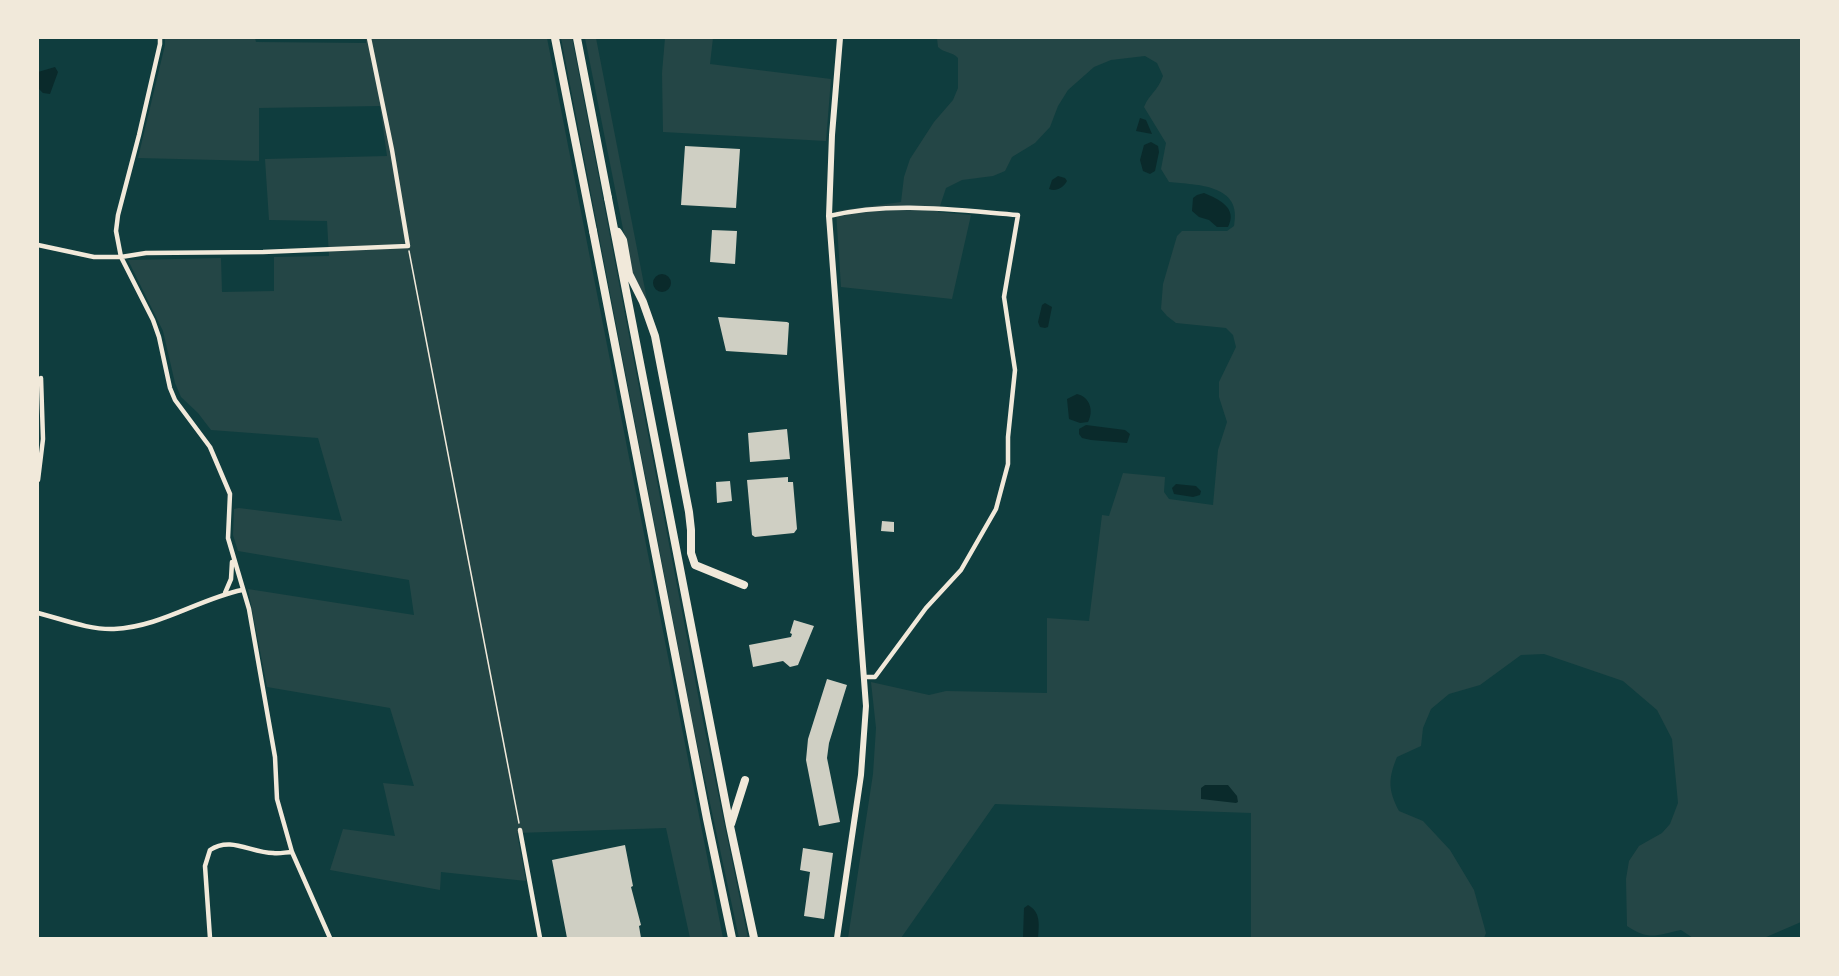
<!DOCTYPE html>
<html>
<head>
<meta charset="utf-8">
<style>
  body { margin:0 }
  #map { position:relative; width:1839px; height:976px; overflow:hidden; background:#0f3d3e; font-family:Cabin,sans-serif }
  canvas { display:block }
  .frame { position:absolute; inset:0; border:39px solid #f1e9da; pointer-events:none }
</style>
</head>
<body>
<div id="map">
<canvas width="1839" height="976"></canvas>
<div class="frame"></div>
</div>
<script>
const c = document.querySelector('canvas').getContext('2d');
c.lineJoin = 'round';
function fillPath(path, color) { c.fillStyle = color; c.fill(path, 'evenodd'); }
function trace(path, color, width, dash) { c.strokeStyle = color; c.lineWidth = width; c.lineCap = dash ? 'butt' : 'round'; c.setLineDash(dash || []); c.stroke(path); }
fillPath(new Path2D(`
  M165 38H255L256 42 366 43V38H547L723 938H690L666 828 517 833 526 881 441 872 440 890 330 870 343 829 395 836 383 783 414 786 390 708 267 687 248 589 414 615 409 580 238 551 233 535 234 509 239 508 342 521 318 438 211 430 198 413 181 397 175 383 163 331 128 260 221 258 222 292 274 291V257L329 256 327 221 269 220 265 159 387 156 380 106 259 108V161L138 158 165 45Z
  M561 38H572L703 721 748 938H739L693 724Z
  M585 38H596L648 305 634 280 630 264Z
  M665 38H713L710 64 831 79 826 141 663 132 662 73Z
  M937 38H1801V922L1764 938H1693L1681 930C1656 935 1650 941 1627 926L1626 879 1629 861 1639 846 1662 833 1670 824 1678 803 1672 739 1657 710 1623 681 1544 654 1521 655 1480 685 1449 694 1431 709 1423 728 1421 746 1397 757C1388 779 1388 790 1399 811L1423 821 1450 850 1474 890 1486 933 1484 938H1251V813L995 804 901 938H848L873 774 876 728 871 682 929 695 946 691 1047 693V618L1089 621 1102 515 1109 516 1123 473 1165 477 1164 492 1169 499 1213 505 1218 450 1227 422 1219 397V382L1236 347 1233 335 1226 328 1176 323 1167 316 1161 309 1163 284 1177 236 1182 231H1227L1234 226C1243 184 1197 185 1169 182L1161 169 1166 143 1144 107C1149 94 1158 91 1163 76L1157 63 1145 56 1111 60 1094 67 1068 90 1058 106 1050 127 1035 143 1012 157 1005 171 993 176 962 180 946 188 938 212 971 215 952 299 841 287 836 211 901 202 904 177 910 159 934 122 953 100 958 88V58C953 52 944 53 938 47Z`), '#244646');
fillPath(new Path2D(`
  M55 67 58 72 50 94 43 93 38 88V72Z
  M1140 118 1146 120 1152 134 1136 131Z
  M1151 142 1158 146 1159 152 1155 171 1150 174 1143 171 1140 160 1144 145Z
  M1058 176 1065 178 1067 181C1063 188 1056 192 1049 189L1052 180Z
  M1204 193C1219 199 1238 208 1228 227H1217L1209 220 1199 217 1192 211 1193 198 1197 195Z
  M653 283a9 9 0 1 1 18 0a9 9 0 1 1-18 0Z
  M1045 303 1052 307 1048 327 1045 328 1040 327 1038 322 1042 305Z
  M1077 394C1090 397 1094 411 1088 422L1080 423 1069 419 1067 399Z
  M1086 425 1125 430 1130 434 1127 443 1091 440 1082 438 1079 434V429Z
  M1176 484 1196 486 1201 491 1200 495 1193 497 1174 494 1172 488Z
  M1205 785H1228L1237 796 1238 802 1236 803 1201 799V788Z
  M1028 905C1041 912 1039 925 1038 938H1023L1024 908Z`), '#0a2a2b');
fillPath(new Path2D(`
  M685 146 740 149 736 208 681 205Z
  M712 230 737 231 735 264 710 262Z
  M718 317 787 322 789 323 787 355 726 351Z
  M787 429 790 459 750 462 748 433Z
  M788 477V482H793L797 529 794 533 755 537 752 535 747 480Z
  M730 481 732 501 717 503 716 482Z
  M882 521 894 522V532L881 531Z
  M794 620 814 626 798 665 790 667 783 661 753 667 749 645 791 637 792 634 790 633Z
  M827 679 847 685 829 743 827 758 840 822 819 826 806 760 808 739Z
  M625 845 633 886 631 887 641 925 639 926 641 938H567L552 860Z
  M803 848 833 853 824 919 804 916 810 872 800 870Z`), '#cfcfc3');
trace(new Path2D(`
  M409 251 519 823`), '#f1e9da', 1.5);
trace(new Path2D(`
  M160 38V44L139 135 118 215 116 231 121 257 153 320 159 337 170 388 175 400 210 447 230 494 228 538 249 609 275 757 277 799 292 852 330 938
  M829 216C892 201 955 210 1018 215L1004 297 1015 370 1008 437V464L996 509 961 570 926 608 875 677H865
  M38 245 94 257H121L146 253 263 252 408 246 392 150 369 38
  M38 480 43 439 41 378
  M225 593 231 579 232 562
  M38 613C62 619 89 630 114 629 160 627 199 599 242 590
  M520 830 540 938
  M210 938 205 866 210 850C231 836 251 853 273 853 280 854 286 852 292 852`), '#f1e9da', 4.5);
trace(new Path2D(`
  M837 938 861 775 866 706 829 216 832 135 840 38`), '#f1e9da', 6);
trace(new Path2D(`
  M608 198 730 826 754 938
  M593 231 707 819 732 938
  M618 232 623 240 629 274 643 302 655 336 689 512 691 530V553L695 565 744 585
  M731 824 745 780`), '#f1e9da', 8);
trace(new Path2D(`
  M555 38 593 231
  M577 38 608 198`), '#f1e9da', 8);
</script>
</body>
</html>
